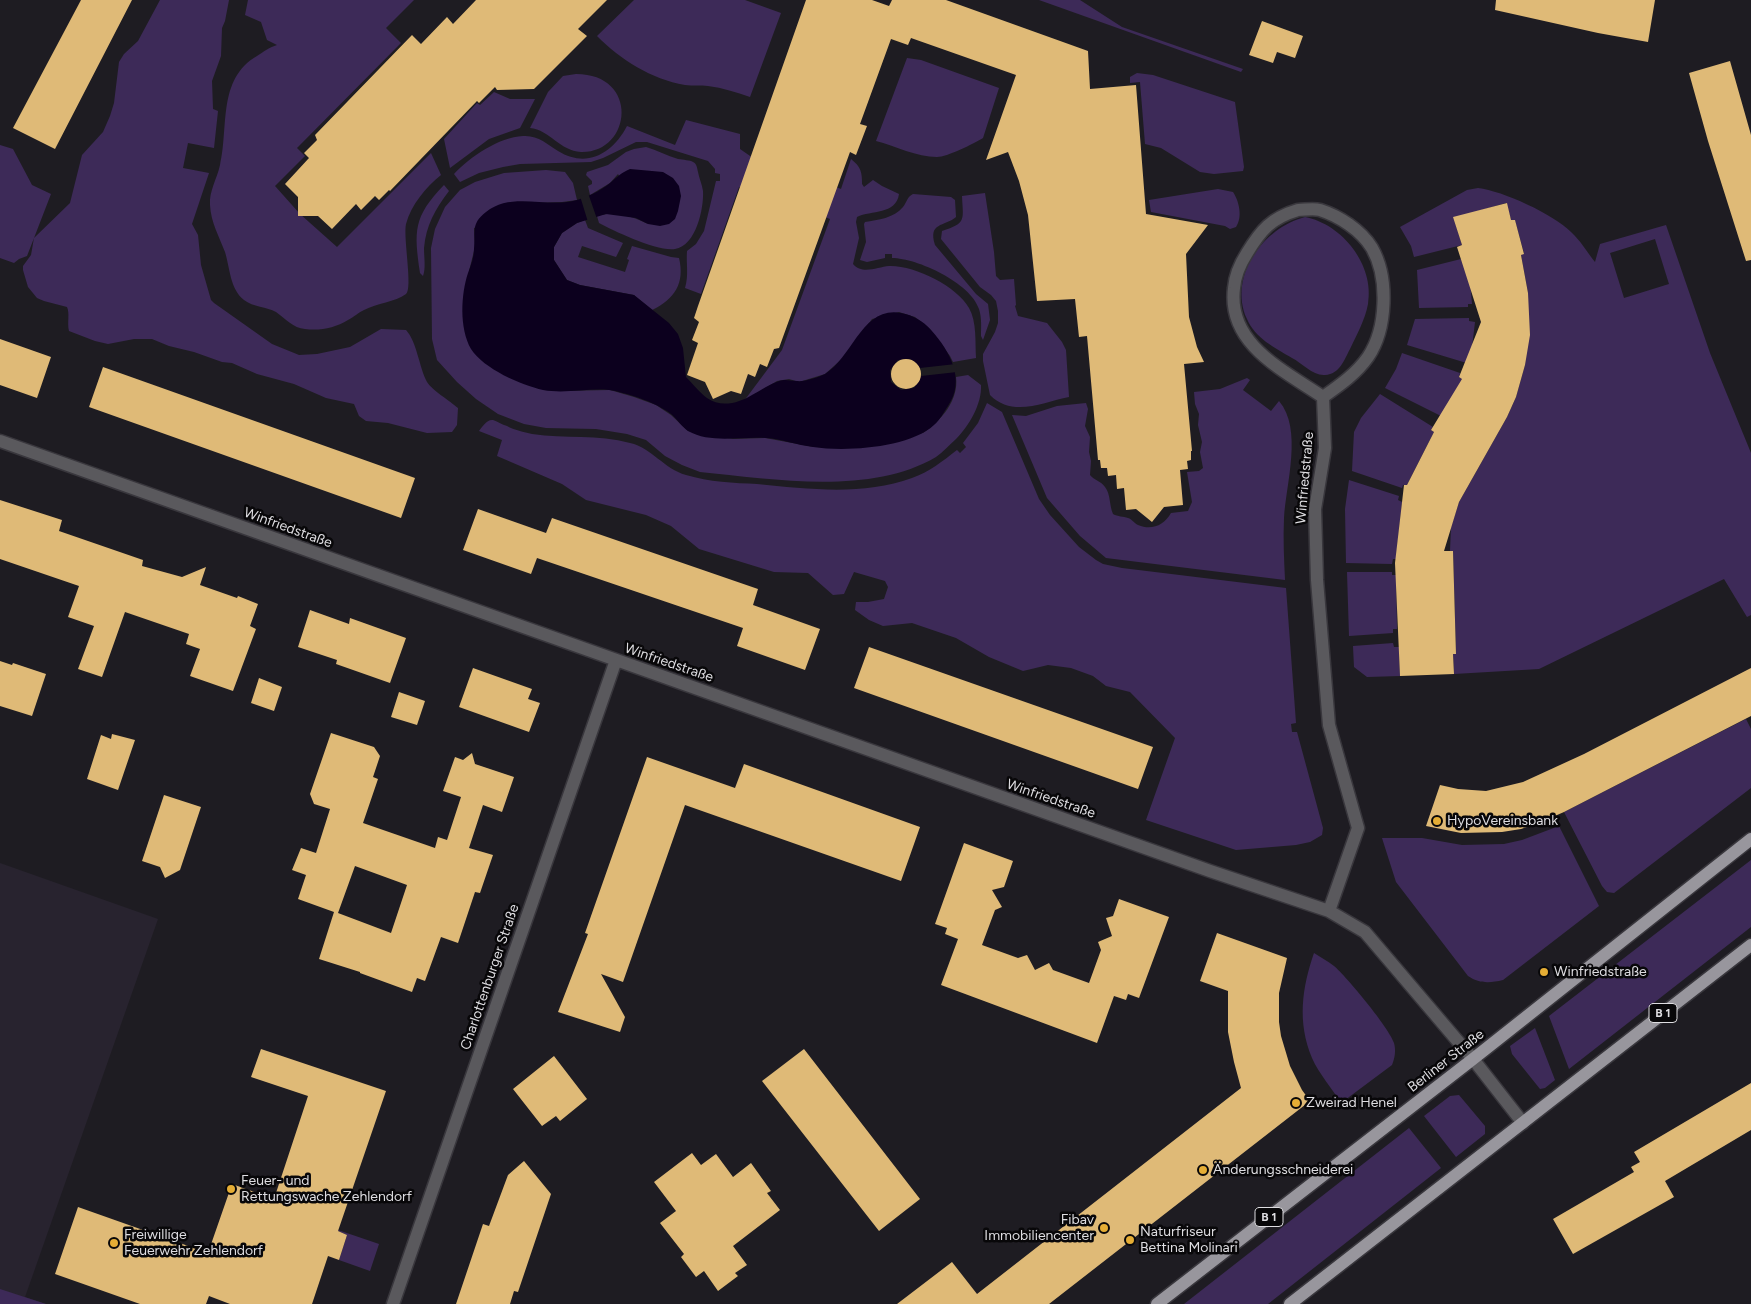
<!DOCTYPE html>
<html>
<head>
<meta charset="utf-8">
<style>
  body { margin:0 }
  canvas { display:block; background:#1e1c22 }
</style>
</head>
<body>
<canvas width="1751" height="1304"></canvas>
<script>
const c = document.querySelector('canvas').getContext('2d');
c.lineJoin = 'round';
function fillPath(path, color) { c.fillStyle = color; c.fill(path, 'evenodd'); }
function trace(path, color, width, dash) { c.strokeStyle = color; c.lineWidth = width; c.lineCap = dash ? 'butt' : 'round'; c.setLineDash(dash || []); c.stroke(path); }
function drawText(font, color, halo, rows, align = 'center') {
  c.font = font + ' Figtree,sans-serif'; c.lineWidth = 5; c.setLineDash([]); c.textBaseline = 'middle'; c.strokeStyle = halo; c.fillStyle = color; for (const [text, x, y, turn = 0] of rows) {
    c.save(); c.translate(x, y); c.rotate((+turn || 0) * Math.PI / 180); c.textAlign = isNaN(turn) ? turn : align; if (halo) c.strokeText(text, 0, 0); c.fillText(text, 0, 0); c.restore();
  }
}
fillPath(new Path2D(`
  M0 863 158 919 25 1297 46 1304H0Z`), '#28232f');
fillPath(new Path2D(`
  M160 0H229L225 21 222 28 221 56 212 81 213 109 218 111 214 148 188 143 183 168 209 173 192 224 198 235 201 265 211 300 214 303 272 344 299 355 317 354 350 347 381 329 406 330C417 342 419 367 427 382 432 390 450 401 458 408L457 425 452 432 427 433 388 423 366 421 359 416 354 404 326 398 294 384 257 374 232 363 222 362 194 352 169 346 152 339H134L108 344 95 341 69 331C67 323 70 313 67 307L44 301 37 298 28 287 23 270V266L31 255 34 238 27 256 19 259 14 263 0 258V145L13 149 32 185 51 194 34 238 70 203 82 155 103 132 110 116 114 103 119 62 124 54 138 41Z
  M248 0H414L386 28 401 43 297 148 305 156 275 186 300 214 337 247 431 153 441 175C426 187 411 205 406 224 403 237 413 289 406 294 395 302 377 303 364 310 359 312 354 317 348 320 335 328 320 331 305 329 293 328 286 319 276 312 267 307 253 307 244 300 230 289 230 268 225 252 219 236 211 223 210 205 209 191 217 179 220 165 229 128 217 79 257 56 263 52 270 47 277 45L267 40 261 22 245 15Z
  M634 0H745L781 13 750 97C736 92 723 88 708 86 701 85 693 86 685 85 651 79 621 60 597 36Z
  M1039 0H1080L1122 27 1243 69 1241 72Z
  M907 58 921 60 999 88 983 138C973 144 947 157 937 157 917 157 895 146 876 141Z
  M1137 73 1153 75 1235 102 1244 167 1243 171 1214 174 1200 172 1161 148 1145 144 1140 82 1130 83V77Z
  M576 74C640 74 632 153 581 152 560 151 550 130 530 128L548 92 563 76Z
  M494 92 510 99H535L520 128 489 139 450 168 444 139 477 103 480 105Z
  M686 120 740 134V149L753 158 743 188 739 187 701 294 685 288C689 275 686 264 687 251L696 244 704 231 716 181H720V174L715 173V169L708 161 647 142H636L603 158 591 162 520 164 503 167 479 173 460 182 454 174C470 157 499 137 523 136 538 135 547 144 558 151 587 169 613 153 627 126L675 145Z
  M646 147C657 150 667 156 678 159 683 160 690 160 693 162 697 164 697 168 698 172 699 178 702 184 703 191 704 208 696 246 675 249 658 252 614 231 599 223L597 216C614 211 632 216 648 224L618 174 610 183 590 195 588 186 592 184V181L586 175 587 172 608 165 626 152 634 149Z
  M851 159C861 167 862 172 862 184L864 187 873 180 882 186 899 194C896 215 871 210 857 217L856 222 859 238 853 264C862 275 878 267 889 266 914 265 957 286 969 308 977 322 975 342 976 358L953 362 950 356 930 329 915 317 899 312 872 319 844 357 825 374 799 382 789 379 777 381 744 401 782 350 830 219 825 217 836 187 841 189Z
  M546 170 565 172 573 183 577 200 562 202 535 203 474 228 475 247 469 271 507 376 543 389 559 391 610 390 634 397 656 405 671 415 688 431 733 439 765 438 814 447 923 433C941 421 959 400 956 377L968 375 981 385C982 404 969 426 956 439 949 445 943 452 936 457 870 496 773 479 700 472L682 465 665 456 646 440 627 434 596 429 546 428 524 424 498 414 476 399 457 382 437 360 432 339 431 248 435 229 445 207 460 190 475 182 504 173Z
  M444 185 449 191C435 209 426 226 424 248 424 258 426 268 423 276L420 273C414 231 413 217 444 185Z
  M1478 188C1503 191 1553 214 1571 232 1580 240 1587 252 1595 262L1600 244 1666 225 1710 353 1751 453V615L1747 617 1724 579 1539 669 1454 674 1453 654 1456 653 1453 551H1450L1451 527 1459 502 1507 417 1516 397 1525 365 1528 293 1521 255 1524 253 1515 221 1511 220 1506 203 1454 218 1462 245 1414 257 1411 246 1400 227 1467 190ZM1655 239 1669 284 1624 298 1610 253Z
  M1218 189 1233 192C1239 201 1243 217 1236 227L1230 229 1225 226 1151 212 1149 200Z
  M985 193 994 252 996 276 1000 280 1014 279 1016 305 1015 306 1018 316 1047 323 1062 342 1066 350 1069 397C1043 402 1013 418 990 395L983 361V354L995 332 998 323V311L996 301 991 295 980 287 941 239 942 231C967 223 963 220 962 196Z
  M913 194 951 197 955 200 956 217C944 227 928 222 935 245L976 294 988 304 990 320 983 340 981 336C981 328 982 318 979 309 971 283 917 258 892 258V254H885V258L867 262 860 260 866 242 864 224 865 222C878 220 894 218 903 207 907 202 907 197 913 194Z
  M1305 217C1342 224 1375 265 1368 304 1365 320 1357 334 1350 349 1344 360 1340 374 1325 375 1313 376 1302 363 1292 358 1275 348 1255 338 1247 319 1228 276 1263 228 1305 217Z
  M585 220 588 228 623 243 616 257 582 246 578 257 625 272 629 260 627 259 632 246 671 257 679 258C685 283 675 299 652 310L634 295 580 285 567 280 554 260V247L562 233 577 223Z
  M1461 259 1462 262 1465 261 1470 280 1472 304H1468V307L1419 308 1417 270Z
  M1469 318V321L1475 322 1470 364 1407 345 1415 319Z
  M1402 353 1460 373 1459 377 1463 379 1445 418 1385 388 1396 369Z
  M1247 378 1250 380 1243 390 1271 411 1279 401C1303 429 1286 484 1284 518 1283 538 1284 559 1285 580L1106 558 1080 536 1047 498 1012 415 1026 416 1057 406 1086 403 1088 409 1085 426 1090 437 1089 452 1091 461 1090 475C1094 480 1101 481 1105 487 1111 495 1109 505 1113 514 1118 517 1123 516 1128 518 1132 519 1134 523 1138 525 1152 531 1164 525 1171 513L1188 511 1192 502 1187 472 1199 471 1203 468 1200 452 1202 442 1198 425 1199 414 1195 404 1194 392 1220 389Z
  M1380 394 1433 427 1431 430 1434 432 1407 485H1403L1402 488 1352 471 1354 432 1361 418Z
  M987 403 1002 412 1039 499 1050 515 1079 547 1096 560 1103 564 1122 568 1286 588 1296 723 1291 724 1292 732H1297L1323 828 1322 835 1310 842 1296 845 1236 850 1146 820 1175 738 1130 692 1106 686 1093 676 1071 668 1048 665 1023 671 989 657 956 638 912 623 883 626 869 620 855 610 856 602H868L884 599 888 587 885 581 854 572 844 594 833 595 808 573 774 572 699 549 671 526 646 515 586 500 562 484 497 456 502 440 479 431C482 427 487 419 493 420 497 421 502 425 507 426 514 430 524 432 532 434 565 439 598 434 630 443 652 448 664 469 686 475 709 482 734 483 757 484 808 489 863 496 912 478 929 472 943 461 957 450L960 453 966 447 963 443 978 423Z
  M1349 480 1399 496 1398 500 1402 502 1396 559H1393L1392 564 1346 563 1345 509Z
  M1347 572H1392V575H1396L1397 629H1393V633L1349 636Z
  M1393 643 1394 647H1399L1400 676 1367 677 1354 667 1353 646Z
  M1746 719 1751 729V788L1614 893 1607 892 1602 886 1564 812Z
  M1559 826 1599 906 1503 980C1490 983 1480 984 1468 976L1396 882 1382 838H1422L1462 845 1504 844 1522 840Z
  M1751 860V927L1569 1069 1549 1016Z
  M1314 953C1320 957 1328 961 1334 966 1346 976 1390 1029 1394 1043 1396 1050 1395 1058 1392 1065L1341 1103C1332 1088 1319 1074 1312 1058 1297 1022 1302 988 1314 953Z
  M1535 1028 1555 1080 1545 1088 1540 1089 1512 1054 1510 1046Z
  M1459 1095 1485 1126V1134L1456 1157 1424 1116 1450 1096Z
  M1409 1128 1441 1168 1268 1304H1184Z
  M338 1230 379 1244 370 1271 339 1260 347 1235 338 1231Z
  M0 1289 46 1304H0Z`), '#3d2a58');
fillPath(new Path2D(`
  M630 169 663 172 673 178 679 186 681 196 678 211 675 219 669 224 660 226 648 224 636 218 606 214 577 223 562 233 554 247V260L567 280 580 285 634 295 669 323 678 334 683 348 686 377C693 384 700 393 707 398 721 408 739 403 752 395 761 390 770 384 779 381 786 379 790 381 797 381 804 382 819 377 825 374 853 357 862 306 901 313 913 315 923 321 931 330 950 351 966 380 948 406 944 412 940 420 934 425 909 448 846 452 813 447 797 445 781 439 766 438 741 436 711 444 688 431 682 427 677 419 671 414 660 406 646 400 633 396 626 394 617 391 609 390 588 388 565 394 543 390 521 385 484 369 471 349 459 328 461 294 468 273 471 265 474 257 474 249 476 233 470 224 486 212 510 192 544 207 573 201 586 198 600 191 610 183 617 177 621 173 630 169Z`), '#0c001e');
fillPath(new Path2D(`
  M588 193 597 219 588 222 580 196Z
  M910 359 920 368 956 364 957 372 921 376 914 388 901 390 891 382 890 370 898 360Z`), '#1e1c22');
fillPath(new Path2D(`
  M81 0H132L55 149 13 128Z
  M476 0H607L578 29 587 36 534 89 497 90 495 87 479 103 477 101 390 191 389 190 379 200 375 196 361 210 356 204 332 229 318 216H298V197L285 184 309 158 304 153 317 140 315 135 412 35 421 44 447 17 453 24Z
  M806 0H872L889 6 892 0H946L1088 51 1090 89 1136 85 1146 214 1208 225 1186 254 1189 317 1197 347 1204 362 1184 364 1192 451H1191V460L1187 461 1188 469 1180 470 1183 505 1164 507 1152 522 1136 509 1126 510 1124 488 1117 489 1116 475 1108 476 1107 468H1101L1100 460H1098L1087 336 1079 337 1075 299 1037 301 1028 215 1019 181 1008 152 986 160 1016 75 911 38 908 45 891 39 860 124 867 126 856 155 850 152 779 348 774 349 767 367 760 364 755 377 748 374 741 394 731 391 713 399 705 382 687 375 698 343 692 340 699 322 694 318 698 306Z
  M1496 0H1655L1648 42 1598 33 1495 10Z
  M1262 21 1303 36 1295 58 1277 52 1273 63 1249 55Z
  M1730 61 1751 135V260L1746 261 1708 141 1689 73Z
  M1507 203 1511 220H1515L1524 254 1521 255 1528 293 1530 335 1525 365 1516 397 1507 417 1459 502 1444 551H1453L1456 654H1453L1454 674 1400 676 1395 563 1404 485H1407L1434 432 1431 430 1462 379 1459 377 1481 322 1457 247 1462 245 1453 217Z
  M0 339 51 357 37 398 0 385Z
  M891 374a15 15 0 1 1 30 0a15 15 0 1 1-30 0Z
  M103 367 415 478 401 518 89 407Z
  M0 500 62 520 59 531 143 560 142 566 182 577 206 567 200 585 237 598 238 596 258 604 250 626 256 629 233 691 190 676 200 649 186 644 189 634 125 612 102 677 78 669 94 626 68 617 79 586 0 559Z
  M478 509 546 533 552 518 758 589 753 605 820 629 805 670 737 646 743 628 537 558 531 574 463 550Z
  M310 610 349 624 350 618 406 638 390 683 336 664 337 660 298 647Z
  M869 647 1153 747 1138 789 854 688Z
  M0 661 12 665 13 663 46 674 32 716 0 706Z
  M473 668 532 689 528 699 540 703 529 732 459 707Z
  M1751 668V716L1564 812 1541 822 1521 829 1502 832 1461 833 1426 826 1440 785 1458 789 1486 791 1523 782 1584 754Z
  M259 678 282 687 274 711 251 703Z
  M399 692 425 701 417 725 391 717Z
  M331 733 374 747 380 756 373 777 378 779 363 823 435 848 438 837 447 840 461 797 443 791 455 757 463 760 472 753 475 764 514 777 502 812 483 805 469 848 493 855 480 893 475 892 458 943 441 937 425 981 417 978 412 992 360 973V972L319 959 334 912 298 899 306 875 292 870 301 848 316 853 330 809 314 804 310 794ZM355 866 407 885 391 933 338 913Z
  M112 734 135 740 118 790 87 779 101 735 111 739Z
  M647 757 735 788 744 764 920 827 901 881 685 805 623 982 601 974 625 1017 620 1032 558 1012 588 934 585 933Z
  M164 795 201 807 180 870 165 878 160 867 142 861Z
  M964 843 1013 861 1004 887 992 890 1002 907 995 910 982 945 1018 958 1027 955 1035 970 1049 963 1053 970 1089 983 1101 950 1098 942 1112 936 1106 918 1113 916 1119 899 1169 917 1139 998 1128 994 1126 1000 1114 996 1097 1043 941 985 958 939 945 934 947 928 935 924Z
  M1217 933 1287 958 1279 993V1022L1281 1036 1290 1066 1302 1090 1310 1101 1049 1304H897L952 1262 977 1294 1241 1088 1234 1062 1228 1032V991L1200 981Z
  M261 1049 386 1091 338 1231 347 1235 339 1260 328 1256 312 1304H230L209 1296 206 1304H140L55 1274 78 1207 208 1253 232 1184 274 1199 308 1096 251 1077Z
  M804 1049 920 1199 879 1231 762 1081Z
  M554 1056 587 1099 560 1121 556 1116 542 1126 513 1089Z
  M1751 1083V1130L1665 1181 1674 1197 1573 1254 1553 1219 1634 1172 1631 1167 1640 1162 1634 1152Z
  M692 1153 701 1165 716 1154 733 1177 751 1163 771 1191 767 1193 780 1210 733 1246 747 1265 735 1273 738 1276 718 1291 704 1271 696 1277 681 1257 684 1254 660 1223 676 1211 654 1182Z
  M524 1161 551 1194 518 1292 514 1291 510 1304H456L483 1224 489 1226 508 1175Z`), '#dfba77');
const minor = new Path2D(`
  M1298 210C1305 210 1313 208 1320 210 1339 216 1361 230 1372 248 1389 278 1387 329 1368 357 1356 374 1340 385 1323 397 1283 370 1227 344 1234 288 1235 275 1240 264 1247 253 1261 230 1271 218 1298 210Z
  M1323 397 1325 448 1315 509 1317 580 1329 725 1358 828 1329 911
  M0 441 1210 871 1329 911 1365 932 1473 1059 1523 1123
  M393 1304 616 660`);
const primary = new Path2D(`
  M1157 1304 1473 1059 1751 839
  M1290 1304 1751 945`);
trace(minor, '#39373d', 15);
trace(primary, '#39373d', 15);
trace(minor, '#5a595d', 12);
trace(primary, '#98969d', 12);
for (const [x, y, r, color] of [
  [1437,821,5,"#e5ad35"],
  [1544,972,5,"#e5ad35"],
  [1296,1103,5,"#e5ad35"],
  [1203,1170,5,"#e5ad35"],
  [231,1189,5,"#e5ad35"],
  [1104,1228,5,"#e5ad35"],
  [1130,1240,5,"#e5ad35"],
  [114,1243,5,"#e5ad35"]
]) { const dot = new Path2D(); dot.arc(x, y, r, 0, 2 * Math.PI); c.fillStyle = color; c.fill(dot); trace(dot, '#080709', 2); }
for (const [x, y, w] of [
  [1663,1013,28],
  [1269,1217,28]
]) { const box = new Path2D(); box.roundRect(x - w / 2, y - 9.5, w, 19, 4); c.fillStyle = '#080709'; c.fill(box); trace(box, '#dedde1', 1); }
drawText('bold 12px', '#dedde1', null, [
  ["B 1",1663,1013],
  ["B 1",1269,1217]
]);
drawText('14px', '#dedde1', '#080709', [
  ["Winfriedstraße",1305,478,-85],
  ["Winfriedstraße",288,528,20],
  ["Winfriedstraße",669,663,19],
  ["Winfriedstraße",1051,799,19],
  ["Charlottenburger Straße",490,977,-71],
  ["Berliner Straße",1446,1061,-38]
]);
drawText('14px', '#dedde1', '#080709', [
  ["HypoVereinsbank",1447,821],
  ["Winfriedstraße",1554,972],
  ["Zweirad Henel",1306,1103],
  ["Änderungsschneiderei",1213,1170],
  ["Feuer- und",241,1181],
  ["Rettungswache Zehlendorf",241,1197],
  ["Fibav",1094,1220,"right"],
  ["Immobiliencenter",1094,1236,"right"],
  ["Naturfriseur",1140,1232],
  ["Bettina Molinari",1140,1248],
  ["Freiwillige",124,1235],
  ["Feuerwehr Zehlendorf",124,1251]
], 'left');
</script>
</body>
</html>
